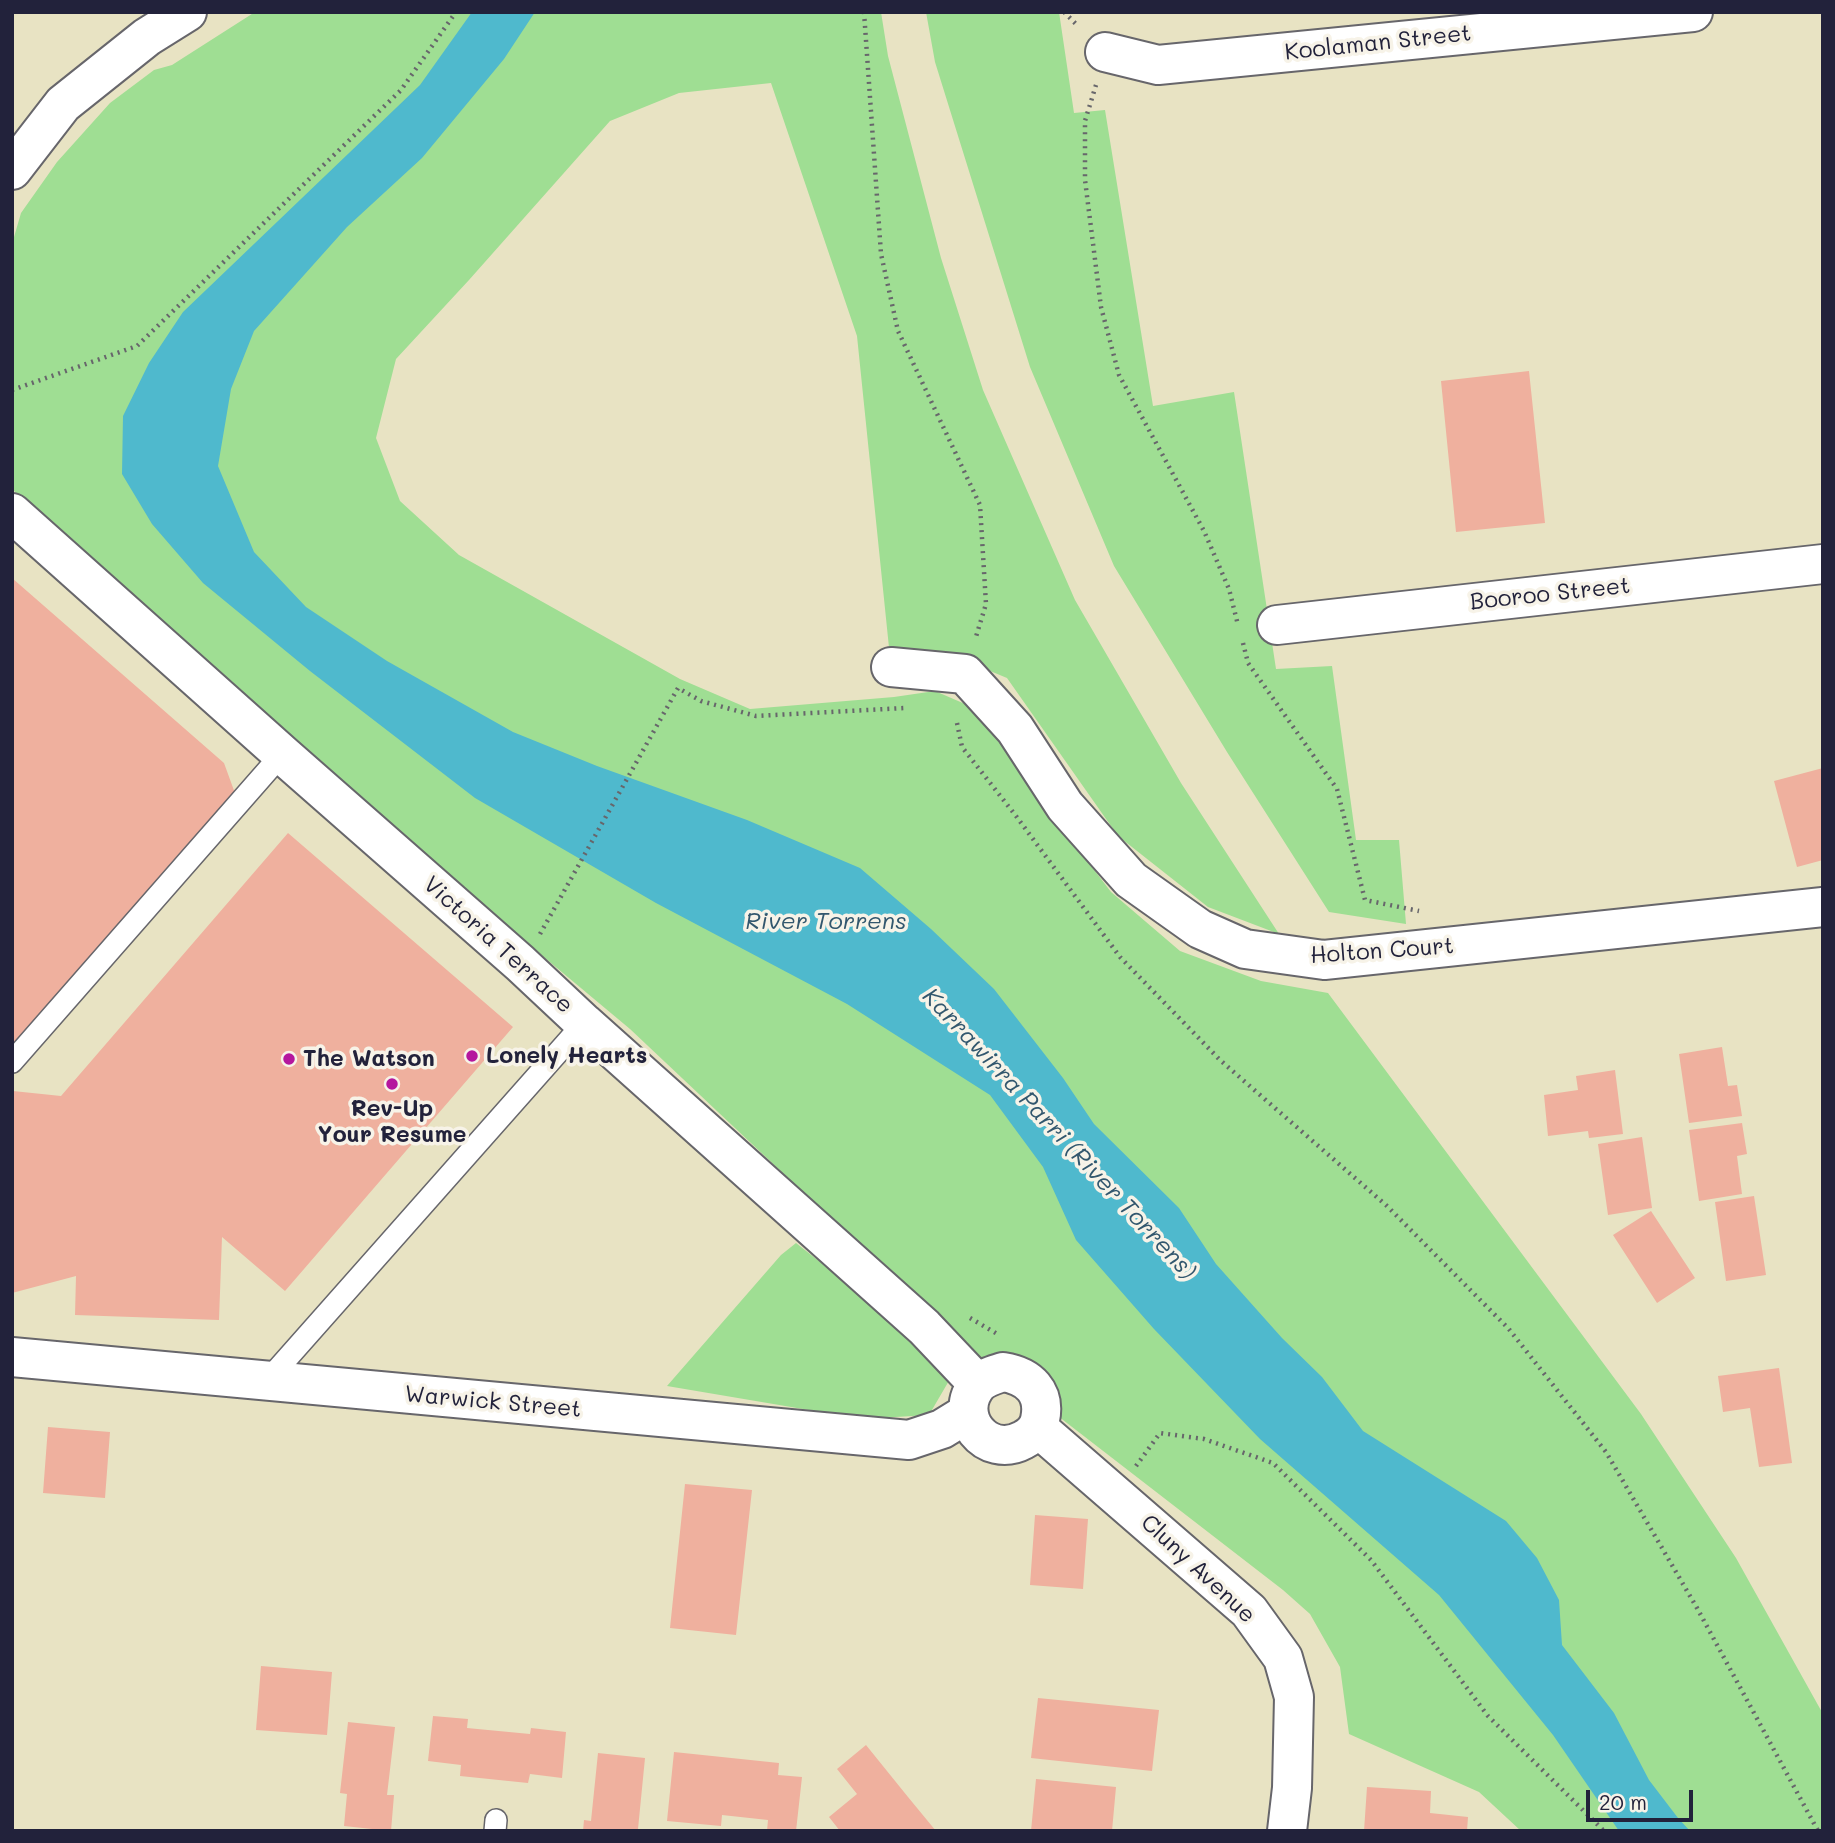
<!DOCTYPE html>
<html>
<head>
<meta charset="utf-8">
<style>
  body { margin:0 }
  #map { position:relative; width:1835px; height:1843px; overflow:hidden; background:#e8e3c3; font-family:Mali,sans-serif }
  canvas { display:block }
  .frame { position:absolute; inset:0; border:14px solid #22223b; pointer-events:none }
  .scale { position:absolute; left:1586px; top:1790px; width:107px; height:32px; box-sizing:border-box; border:4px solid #22223b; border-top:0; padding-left:9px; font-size:21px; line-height:24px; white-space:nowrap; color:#22223b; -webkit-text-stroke:5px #f7f3e8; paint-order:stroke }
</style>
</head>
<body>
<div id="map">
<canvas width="1835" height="1843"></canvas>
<div class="frame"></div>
<div class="scale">20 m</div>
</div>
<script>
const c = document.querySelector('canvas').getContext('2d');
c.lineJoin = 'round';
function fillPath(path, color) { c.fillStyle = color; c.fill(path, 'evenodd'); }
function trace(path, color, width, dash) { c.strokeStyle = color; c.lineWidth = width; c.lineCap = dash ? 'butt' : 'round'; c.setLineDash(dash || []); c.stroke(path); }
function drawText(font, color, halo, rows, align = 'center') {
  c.font = font + ' Mali,sans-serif'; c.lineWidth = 7; c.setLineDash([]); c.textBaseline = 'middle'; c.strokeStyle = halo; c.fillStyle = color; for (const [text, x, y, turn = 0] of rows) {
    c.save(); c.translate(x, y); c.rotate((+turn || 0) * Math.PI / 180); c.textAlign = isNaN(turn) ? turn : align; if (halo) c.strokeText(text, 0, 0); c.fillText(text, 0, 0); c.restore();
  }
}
fillPath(new Path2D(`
  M255 12H881L888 56 941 258 983 390 1075 600 1181 783 1279 934 1208 907 1118 836 1007 678 954 656 891 667 857 336 771 83 679 93 610 121 469 280 396 359 376 438 400 501 459 555 680 679 750 709 894 697 935 691 972 707 993 726 1057 821 1111 892 1180 951 1261 981 1328 993 1641 1414 1736 1558 1823 1714V1831H1521L1479 1792 1349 1734 1340 1667 1310 1614 1283 1590 1054 1413 981 1360 630 1029 454 882 96 570 12 489V244L21 213 57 162 110 103 154 70 172 65Z
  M926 12H1059L1074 113 1105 110 1153 406 1234 392 1276 669 1332 666 1356 840H1399L1406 924 1329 912 1227 752 1114 566 1030 367 935 62Z
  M796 1243 938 1355 950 1379 929 1415 862 1419 667 1386 781 1255Z`), '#9fde93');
fillPath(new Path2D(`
  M472 12H535L504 59 422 158 347 227 254 331 231 389 218 466 254 552 306 607 387 661 513 732 597 766 747 820 860 868 931 929 994 989 1063 1078 1094 1124 1179 1208 1216 1264 1282 1338 1322 1377 1363 1431 1506 1521 1537 1558 1559 1600 1562 1645 1614 1713 1649 1780 1678 1818 1690 1831H1619L1553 1735 1439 1595 1260 1439 1154 1329 1076 1240 1043 1167 990 1095 847 1004 656 903 475 798 310 671 203 583 152 524 122 474 123 416 149 363 183 312 420 85Z`), '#4fb9cd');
fillPath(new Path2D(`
  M1529 371 1545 523 1456 532 1441 381Z
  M12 578 224 763 236 796 12 1045Z
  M1823 768V860L1797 867 1774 781Z
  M288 833 513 1027 285 1291 222 1237 219 1320 75 1315 76 1276 12 1293 13 1091 61 1096Z
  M1722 1047 1728 1086 1737 1085 1742 1116 1689 1123 1679 1054Z
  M1615 1070 1623 1134 1589 1138 1588 1131 1548 1136 1544 1095 1578 1090 1576 1076Z
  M1742 1123 1747 1154 1737 1156 1742 1194 1699 1201 1689 1130Z
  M1642 1137 1652 1208 1608 1215 1598 1144Z
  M1754 1196 1766 1275 1726 1281 1715 1202Z
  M1651 1211 1695 1278 1657 1303 1613 1235Z
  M1779 1368 1792 1463 1759 1467 1750 1408 1723 1412 1718 1376Z
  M48 1427 110 1432 105 1498 43 1493Z
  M685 1484 752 1490 736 1635 670 1628Z
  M1035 1515 1088 1519 1083 1589 1030 1585Z
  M261 1666 332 1672 327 1735 256 1730Z
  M1038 1698 1159 1710 1152 1771 1031 1758Z
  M433 1716 468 1719 467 1728 530 1734 531 1728 566 1732 562 1778 530 1774 528 1783 460 1776 461 1765 428 1761Z
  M348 1722 395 1727 387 1795H394L391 1831 344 1826 347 1794 340 1793Z
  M866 1745 908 1797 936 1831H840L829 1817 857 1794 837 1769Z
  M674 1752 779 1763 778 1775 802 1777 796 1831H767L768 1820 722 1815 721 1826 667 1821Z
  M598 1753 645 1758 638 1829H631L630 1831H583L584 1820 591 1821Z
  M1036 1779 1116 1787 1112 1831H1031Z
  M1367 1787 1431 1791 1430 1813 1468 1817 1467 1831H1364Z`), '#efb09e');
const lane = new Path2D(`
  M12 1062 282 754
  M267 1381 584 1023
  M495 1831 496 1820`);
const street = new Path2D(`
  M1105 52 1158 65 1693 12
  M12 170 63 104 147 37 187 12
  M12 513 282 754 520 963 584 1023 924 1327 978 1384
  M1277 625 1823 564
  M891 667 965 674 1015 729 1065 806 1131 880 1200 929 1245 949 1324 960 1823 907
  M12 1357 909 1440 942 1429 968 1413
  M1003 1372C1029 1376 1046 1392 1040 1420 1038 1429 1031 1436 1023 1440 986 1460 951 1415 978 1384 985 1377 994 1375 1003 1372Z
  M1038 1428 1249 1611 1283 1658 1294 1697 1292 1788 1287 1831`);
trace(lane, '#67666b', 24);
trace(street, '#67666b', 42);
trace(new Path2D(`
  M864 12 881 254 898 331 980 505 986 604 975 640
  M1064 12 1078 26
  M1096 85 1085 121V180L1101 307 1119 375 1204 531 1229 589 1238 625
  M12 390 137 346 401 90 456 12
  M1243 643 1248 663 1337 789 1365 900 1419 911
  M957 723 962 747 1016 816 1120 957 1220 1060 1387 1206 1508 1328 1606 1452 1697 1608 1818 1831
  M540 934 678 688 701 701 756 716 904 708
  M970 1318 999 1335
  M1136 1466 1160 1433 1204 1439 1273 1463 1371 1560 1488 1716 1604 1831`), '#67666b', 4.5, [2, 5]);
trace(lane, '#fff', 21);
trace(street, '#fff', 38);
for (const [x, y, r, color] of [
  [472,1056,7,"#b5179e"],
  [289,1059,7,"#b5179e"],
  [392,1084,7,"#b5179e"]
]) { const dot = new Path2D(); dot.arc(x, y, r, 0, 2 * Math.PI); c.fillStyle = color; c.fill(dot); trace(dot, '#f7f3e8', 2.5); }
drawText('23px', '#22223b', '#f7f3e8', [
  ["Koolaman Street",1378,43,-6],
  ["Booroo Street",1550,594,-6],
  ["Victoria Terrace",498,945,42],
  ["Holton Court",1382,951,-4],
  ["Warwick Street",493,1402,5],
  ["Cluny Avenue",1198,1569,43]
]);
drawText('bold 23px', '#22223b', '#f7f3e8', [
  ["Lonely Hearts",486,1056],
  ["The Watson",303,1059],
  ["Rev-Up",392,1109,"center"],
  ["Your Resume",392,1135,"center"]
], 'left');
drawText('italic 24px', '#32576e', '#f7f3e8', [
  ["River Torrens",826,922],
  ["Karrawirra Parri (River Torrens)",1059,1134,47]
]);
</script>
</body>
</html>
